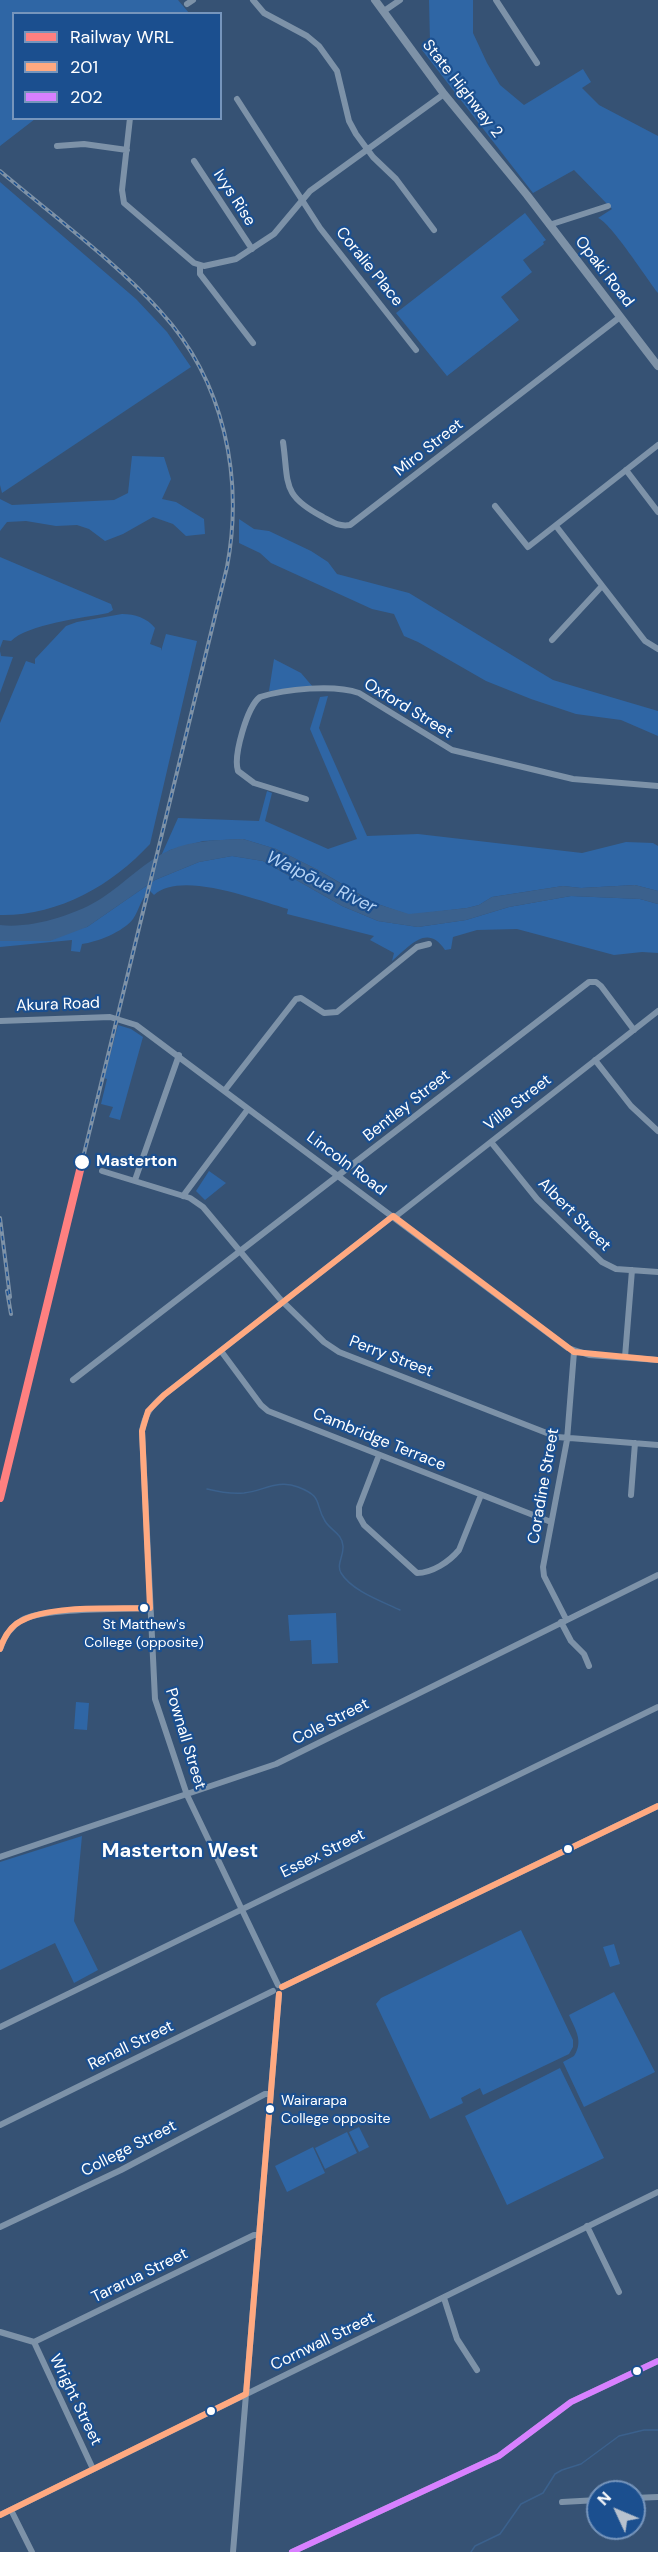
<!DOCTYPE html>
<html>
<head>
<meta charset="utf-8">
<style>
  body { margin:0 }
  #map { position:relative; width:658px; height:2552px; overflow:hidden; background:#365274; font-family:"DM Sans",sans-serif }
  canvas { display:block }
  .legend { position:absolute; left:12px; top:12px; width:210px; height:108px; box-sizing:border-box; background:#1b4f8f; border:2px solid #7695bc; margin:0; padding:8px 10px; list-style:none; font-size:18px; color:#fff }
  .legend li { display:flex; align-items:center; gap:12px; height:30px }
  .legend b { width:30px; border:2px solid #7695bc }
  .north { position:absolute; left:586px; top:2480px; width:60px; height:60px; box-sizing:border-box; background:#1b4f8f; border:2px solid #7695bc; border-radius:50%; rotate:314deg; font-size:16px; font-weight:700; line-height:24px; text-align:center; color:#fff }
  .north::after { content:''; display:block; margin:auto; width:21px; height:27px; background:#b9c2ce; clip-path:polygon(50% 0,100% 100%,50% 72%,0 100%) }
</style>
</head>
<body>
<div id="map">
<canvas width="658" height="2552"></canvas>
<ul class="legend">
<li><b style="height:8px;background:#ff8080"></b>Railway WRL</li>
<li><b style="height:8px;background:#ffa980"></b>201</li>
<li><b style="height:8px;background:#d880ff"></b>202</li>
</ul>
<div class="north">N</div>
</div>
<script>
const c = document.querySelector('canvas').getContext('2d');
c.lineJoin = 'round';
function fillPath(path, color) { c.fillStyle = color; c.fill(path, 'evenodd'); }
function trace(path, color, width, dash) { c.strokeStyle = color; c.lineWidth = width; c.lineCap = dash ? 'butt' : 'round'; c.setLineDash(dash || []); c.stroke(path); }
function drawText(font, color, halo, rows, align = 'center') {
  c.font = font + ' "DM Sans",sans-serif'; c.lineWidth = 4.5; c.setLineDash([]); c.textBaseline = 'middle'; c.strokeStyle = halo; c.fillStyle = color; for (const [text, x, y, turn = 0] of rows) {
    c.save(); c.translate(x, y); c.rotate((+turn || 0) * Math.PI / 180); c.textAlign = isNaN(turn) ? turn : align; if (halo) c.strokeText(text, 0, 0); c.fillText(text, 0, 0); c.restore();
  }
}
fillPath(new Path2D(`
  M0 0H178L189 13 14 14V118L35 119 0 146Z
  M429 0H473V33L487 63 500 85 524 105 583 69 591 82 582 88 599 105 658 136V293C647 279 611 223 598 218L612 209 574 170 533 193 422 50 430 42Z
  M0 182 136 299 167 332 191 367 2 493 0 485Z
  M525 213 546 240 543 242 544 244 523 260 532 272 501 297 519 320 447 376 396 313Z
  M132 456 164 457 171 479 162 499 176 502 204 519 205 534 186 536 173 524 153 517 123 534 105 541 89 529 77 525 56 526 26 521 7 522 0 531V499L12 505 114 500 128 493Z
  M239 519 254 529 269 531 311 551 328 562 337 574 409 593 553 680 658 711V736L621 720 576 714 531 699 486 681 418 642 404 636 394 614 372 609 271 563 260 553 239 543Z
  M0 557 111 604 113 610 108 613C83 618 28 624 11 641L3 640 0 648Z
  M122 614C135 614 147 618 155 628L150 644 161 648V651L166 634 197 641 150 844C111 886 58 916 0 915V723L26 661 35 664V659L66 626 77 622Z
  M0 651 1 656 13 657 0 693Z
  M274 659 301 673 313 687 269 691Z
  M328 696 319 728 367 836 418 834 582 853 626 842 653 843 658 846V891L635 885 581 888 563 886 492 897 479 905 467 908 409 915 375 903 318 870 276 849 243 839 203 841 170 850 161 856 178 818 259 821 267 791 272 793 265 821 328 849 357 839 310 729 320 697Z
  M232 856 263 861 342 906 378 921 418 927 466 920 509 907 571 896 640 899 658 904V953L642 952 614 955 517 929 477 930 453 937 451 949 445 950C427 923 410 946 392 961L394 953 370 940 374 936 287 914 288 909C256 900 181 870 154 895L150 891C140 899 140 909 133 919 123 932 97 942 82 944L80 952 71 951 72 940 0 947V941L87 927 155 880 199 862Z
  M118 1025 131 1029 143 1037 120 1120 109 1117 113 1107 101 1104 107 1079 104 1078Z
  M209 1171 226 1183 205 1200 196 1191Z
  M336 1613 338 1663 312 1664 311 1640 290 1641 288 1615Z
  M76 1702 89 1703 87 1730 74 1729Z
  M82 1836 74 1921 98 1970 74 1983 55 1943 0 1970V1862Z
  M521 1930 573 2040V2047L569 2054 483 2095 480 2088 461 2098 463 2103 430 2119 376 2004 381 1998Z
  M614 1944 620 1964 610 1967 603 1947Z
  M614 1992 655 2072 584 2107 563 2062 574 2056C584 2041 575 2029 569 2015Z
  M560 2068 604 2158 507 2205 465 2116Z
  M359 2127 369 2147 359 2152 349 2132Z
  M347 2132 357 2153 325 2169 315 2148Z
  M313 2147 325 2173 287 2192 275 2166Z`), '#2f66a5');
fillPath(new Path2D(`
  M243 839 276 849 318 870 374 903 409 914 467 908 479 905 492 897 563 886 581 888 635 885 658 891V904L640 899 571 896 509 907 466 920 418 927 378 921 342 906 263 861 232 856 199 862 155 880 87 927 50 941H0V925C30 929 76 915 102 898 125 883 145 861 170 850 192 840 220 840 243 839Z`), '#3b618d');
trace(new Path2D(`
  M207 1489C219 1492 231 1494 244 1493 263 1491 278 1479 298 1487 324 1497 314 1503 325 1521 331 1531 342 1533 343 1546 344 1556 336 1564 341 1573 352 1591 381 1601 400 1610
  M471 2552 475 2546 500 2534 521 2504 543 2493 555 2474 562 2470 581 2464 619 2436 644 2430H658`), '#3b618d', 1.5);
trace(new Path2D(`
  M253 0 264 13 307 36 319 46 337 71 349 121 356 134 373 157 396 179 434 230
  M496 0 537 63
  M187 4 193 0
  M384 11 400 0
  M237 99 320 228 416 350
  M130 118 122 190 124 203 194 263 204 266 236 259 274 234 310 191 444 94
  M57 146 84 144 127 150
  M194 161 252 249
  M549 225 608 206
  M200 266V274L253 343
  M283 442C289 484 281 495 323 517 332 522 339 527 350 525L620 317
  M626 470 658 512
  M495 506 528 547 658 445
  M556 526 645 641 658 649
  M552 640 602 586
  M306 799 254 783 238 771C233 756 247 707 260 697 285 689 334 684 359 693L452 750 573 779 658 786
  M0 1021 110 1017 136 1025 568 1348 589 1355 658 1360
  M595 1060 631 1106 658 1131
  M225 1090 296 999 301 998 324 1013 337 1012 417 947 429 944
  M491 1142 537 1199 602 1262 616 1269 658 1272
  M102 1171 190 1198 203 1207 280 1299 324 1342 339 1352 557 1437 658 1445
  M135 1180 179 1055
  M183 1196 248 1109
  M395 1217 658 1011
  M221 1351 261 1405 268 1411 551 1522
  M625 1357 632 1270
  M73 1380 589 982H596L601 986 634 1030
  M379 1455 359 1507V1516L364 1525 417 1573C432 1573 449 1562 459 1550L481 1495
  M631 1495 635 1443
  M566 1619 544 1576 543 1567 567 1440 574 1352
  M561 1622 571 1641 584 1654 589 1666
  M0 1649C4 1637 10 1627 22 1620 43 1608 122 1609 150 1608
  M0 1857 276 1764 658 1575
  M278 1985 187 1795 155 1699 142 1431C145 1414 151 1406 164 1395L393 1216
  M282 1987 658 1806
  M0 2027 658 1707
  M0 2125 273 1991
  M587 2226 619 2292
  M0 2227 121 2170 265 2094H270
  M444 2298 457 2339 477 2370
  M0 2332 34 2342
  M34 2342 254 2235H259
  M34 2342 93 2469
  M634 2498 658 2497
  M562 2502 598 2500
  M11 2510 32 2552
  M0 2515 658 2192
  M233 2552 279 1994
  M292 2552 499 2456 571 2402 658 2361`), '#7d92a8', 6);
trace(new Path2D(`
  M375 0 444 94 527 195 658 366`), '#7e92a7', 8);
const rail = new Path2D(`
  M0 171C52 215 116 262 161 312 224 381 244 477 227 567L82 1162
  M0 1218 10 1297
  M7 1291 11 1314`);
trace(rail, '#7e92a7', 4);
trace(rail, '#1b4f8f', 1.5, [4.5]);
trace(new Path2D(`
  M0 1649C4 1637 11 1625 23 1620 53 1605 115 1609 150 1608L142 1431 148 1411 164 1395 393 1216 574 1352 658 1360
  M282 1987 658 1806
  M0 2515 246 2394 279 1994`), '#ffa980', 6);
trace(new Path2D(`
  M292 2552 499 2456 571 2402 658 2361`), '#d880ff', 6);
trace(new Path2D(`
  M0 1498 82 1162`), '#ff8080', 8);
for (const [x, y, r, color] of [
  [82,1162,8,"#fff"],
  [144,1608,5,"#fff"],
  [568,1849,5,"#fff"],
  [270,2109,5,"#fff"],
  [637,2371,5,"#fff"],
  [211,2411,5,"#fff"]
]) { const dot = new Path2D(); dot.arc(x, y, r, 0, 2 * Math.PI); c.fillStyle = color; c.fill(dot); trace(dot, '#1b4f8f', 2); }
drawText('14px', '#fff', '#1b4f8f', [
  ["St Matthew's",144,1625],
  ["College (opposite)",144,1643],
  ["Wairarapa",281,2101,"left"],
  ["College opposite",281,2119,"left"]
]);
drawText('16px', '#fff', '#1b4f8f', [
  ["State Highway 2",462,89,52],
  ["Ivys Rise",234,198,57],
  ["Coralie Place",369,267,51],
  ["Opaki Road",604,272,52],
  ["Miro Street",429,448,-38],
  ["Oxford Street",408,709,31],
  ["Akura Road",58,1005,-2],
  ["Villa Street",518,1103,-38],
  ["Bentley Street",407,1106,-38],
  ["Lincoln Road",346,1164,37],
  ["Albert Street",574,1215,45],
  ["Perry Street",391,1357,21],
  ["Cambridge Terrace",379,1440,22],
  ["Coradine Street",544,1486,-80],
  ["Cole Street",331,1722,-27],
  ["Pownall Street",185,1739,73],
  ["Essex Street",323,1854,-26],
  ["Renall Street",131,2046,-26],
  ["College Street",129,2149,-27],
  ["Tararua Street",140,2276,-26],
  ["Cornwall Street",323,2342,-26],
  ["Wright Street",75,2400,64]
]);
drawText('bold 16px', '#fff', '#1b4f8f', [
  ["Masterton",96,1162]
], 'left');
drawText('italic 18px', '#b5d3f5', '#1b4f8f', [
  ["Waipōua River",321,883,26]
]);
drawText('bold 20px', '#fff', '#1b4f8f', [
  ["Masterton West",180,1852]
]);
</script>
</body>
</html>
